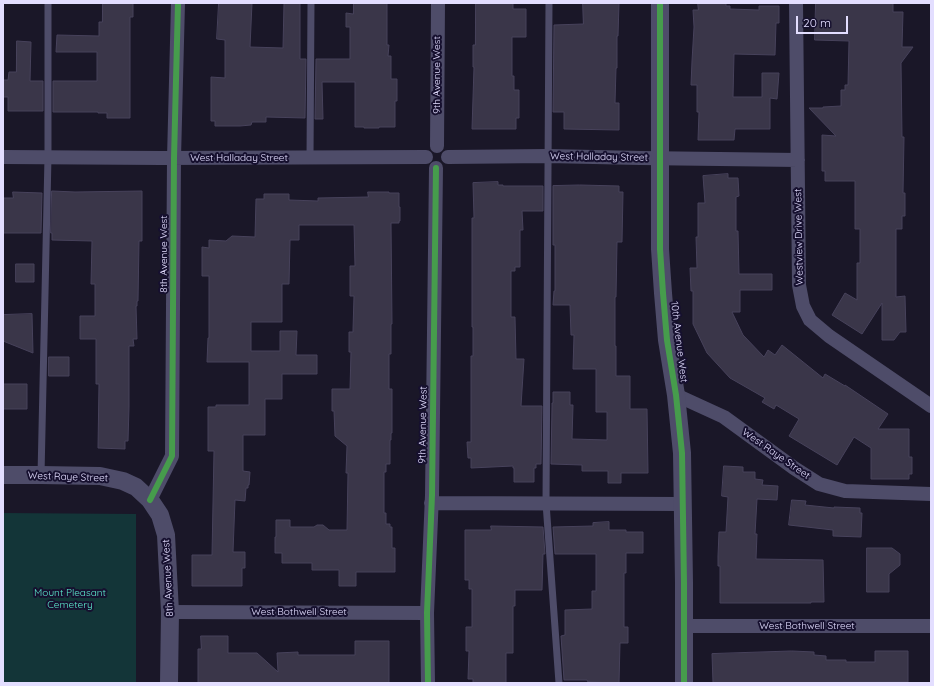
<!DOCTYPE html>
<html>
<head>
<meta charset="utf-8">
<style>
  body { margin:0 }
  #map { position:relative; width:934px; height:686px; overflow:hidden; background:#1a1728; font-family:Quicksand,sans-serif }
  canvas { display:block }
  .frame { position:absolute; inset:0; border:4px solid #e3deff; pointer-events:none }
  .scale { position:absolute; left:796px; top:16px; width:52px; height:18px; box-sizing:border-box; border:2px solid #e3deff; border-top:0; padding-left:5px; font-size:12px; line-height:14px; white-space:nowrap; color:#e3deff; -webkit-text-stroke:3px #16102f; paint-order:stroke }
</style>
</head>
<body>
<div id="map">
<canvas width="934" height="686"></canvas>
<div class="frame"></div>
<div class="scale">20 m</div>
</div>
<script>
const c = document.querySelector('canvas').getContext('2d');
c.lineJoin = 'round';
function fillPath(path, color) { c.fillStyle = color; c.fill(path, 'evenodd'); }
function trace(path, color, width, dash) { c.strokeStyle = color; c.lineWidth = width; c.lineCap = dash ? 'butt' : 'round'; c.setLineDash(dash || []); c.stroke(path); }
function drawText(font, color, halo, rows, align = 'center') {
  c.font = font + ' Quicksand,sans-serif'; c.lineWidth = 4; c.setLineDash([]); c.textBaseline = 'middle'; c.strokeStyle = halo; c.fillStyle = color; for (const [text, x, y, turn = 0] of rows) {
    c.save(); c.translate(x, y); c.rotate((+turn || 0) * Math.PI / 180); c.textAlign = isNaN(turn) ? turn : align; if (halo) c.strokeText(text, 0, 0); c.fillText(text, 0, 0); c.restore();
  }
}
fillPath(new Path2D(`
  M3 513 136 514V683H3Z`), '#133538');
const building = new Path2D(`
  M103 3H133V17H130V118H107V113H98V112H53V81H97V52H56L57 35 99 36V22H102Z
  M219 3H252L250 47 283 48 284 3H300V59H306L305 118 266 117V122H252L251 125 240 126H215V121H211V77L225 78V40L217 39Z
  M354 3H387V45H389L388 56H391V79H397V101H395V127H379V128H364V127H355V82H322L323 119H315L316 59H350V27H346V13L353 14Z
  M476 3H513V9H526V37H512V76H514V90H519V118H516V129H472L474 67H473V45H475Z
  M583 3H619L618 36H617V68H616L615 103H619V130L564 129V112H553L554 25 583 24Z
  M698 3H726V6H730V9L759 10V6H779V23H776L775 55 734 54 733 97H762V73H779L777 99 770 98V129H735L734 140H698L699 112H697V85H691L692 61 694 27 693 10H698Z
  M816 3H893V12H903L902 47H913L901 63 902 137H904L903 193H905V216H902V229H896V297L905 296 906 332H900L894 340H882V303L862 334 832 315 845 293 857 300V263H860V229H855V181H825V171H822V135L836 136 809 108H823V107L841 106V90H845V85H848L849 41 815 40Z
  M17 41 31 42 30 81H43V111H8V97H3V80H8L9 72H16Z
  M728 174V178H738L739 196 736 197V231H738L739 274H772V290H740V312H732L743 335 764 357 768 350 775 355 782 345 823 378 825 374 845 386V385L888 414 878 429H909V457H912V474H909V479H871V448L854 437 837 465 789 436 799 419 776 405 774 409 762 402 765 398 730 378 707 353 693 324V291H691L690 268H697L696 237H698V203H705L703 176Z
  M498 182V185H503V186H543V211H522L523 230H520V267H515V271H511V317H515L516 359H524L521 406H542L541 464H536V468H534V482H514V468H513V466L471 468V458H468L467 442H471V356H473V327H472V218H474L473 183Z
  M580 185 619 186V192H623L622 242H617L616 297H615V346H616V376H630V409H647L648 473H621V483H608V471H582V465L551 464 552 406V403H553V392H570V405H573L572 439 607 440V412H596V369H573L574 335H571L570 305H553L554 291H555V245H553V186Z
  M52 191 75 192 142 191V241H139L138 301H137V306H136L137 339H133L134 346H129V407L128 441H125V449L98 448 99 384H96V339H80V316H95V284H91L92 241 52 240V233H51Z
  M13 192 42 193 41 233H3V198H13Z
  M368 192H389V193H399V207H400V221H399V223H391L392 324H391V354H389V389H392V433H391V440H390V464H386V472H384V513H386V524H390V527H392V548H395V572H356V586H339V570H312V563H282V553H275V537H276V520H290V527H314L317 525H323L329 530H347L348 473H346L347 446 335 436 334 411H332V389H350L351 352H349V332H353V330L354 296H350V266H355L354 225H299V240H290L289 284H282V322H251V351H280V331H297L296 355H317V374H282V399H265V435H243V471L250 472 249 485H248V488H246L245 501 235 500 233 552H245V568H242V586H192V555H212L214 451H208V407H216V405H249V362H207L208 338H209V276H202V247L209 248V240L226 241 232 236 255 237 256 199H264V194H289V200L318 201V198L368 197Z
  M16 264H34V282H16Z
  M32 314 33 353 3 341V315Z
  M49 357H69V376H49Z
  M3 384H27V409H3Z
  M724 466 743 467V472H755V479L763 480 762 485 778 486 777 500 757 499 755 534H757L756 559 823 560 824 602H811V603H720V566H718V556L719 532H726L728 497 722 496Z
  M792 500 806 501 805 505 834 508V507L860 508V513H862L861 537 833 536V530L789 525Z
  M609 522V530H626V532H643V553H626V573H624V627H628V643H620L619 683 588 682 587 680H564L561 636 565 635V610L592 609V591H596V554H555L553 527 593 526V523Z
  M491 526 543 527 545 554H543L542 590H515V606H513V653H506V683H473V679H468L469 651H466V627H472V589H469V580H465V530H491Z
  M867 548H892L900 554V565L889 574V592H867Z
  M201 636H228V653H257L278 672 277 653 298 652V655H355V641H389V683H198V649H201Z
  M792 651 814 652V655L826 656V660H846V662H875V651H908V682L713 683 712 654Z`);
fillPath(building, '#3a3649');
trace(building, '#47425b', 1);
trace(new Path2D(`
  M549 3 546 503 559 683
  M310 158 311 3
  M41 475 48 157V3`), '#4e4c69', 7);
trace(new Path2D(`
  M796 3 799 285 803 306 810 320 829 336 931 406
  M437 146 438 3
  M3 157 162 158 426 157
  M448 157 548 156 640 158 798 160
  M676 395 724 417 794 468 819 484 845 491 931 494
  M150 500 172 456 174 158 178 3
  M431 503 683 504
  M170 612 427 613
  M684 626H931
  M428 683 427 613 432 495 436 168`), '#4e4c69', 14);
trace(new Path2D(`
  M660 3V249L663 293 667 340 676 395 682 453 684 583V683
  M3 475H41L100 476 123 481 136 487 150 500 160 515 166 535 170 612 169 683`), '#4e4c69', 18);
trace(new Path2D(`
  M660 3V249L663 293 667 340 676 395 682 453 684 583V683
  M150 500 172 456 174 158 178 3
  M428 683 427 613 432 495 436 168`), '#469c4c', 6);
drawText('10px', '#e3deff', '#16102f', [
  ["9th Avenue West",437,75,-90],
  ["West Halladay Street",599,157,1],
  ["West Halladay Street",239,158],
  ["Westview Drive West",799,237,-91],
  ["8th Avenue West",164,254,-90],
  ["10th Avenue West",679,342,83],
  ["9th Avenue West",423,425,-89],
  ["West Raye Street",776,454,35],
  ["West Raye Street",68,477,2],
  ["8th Avenue West",168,578,-93],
  ["West Bothwell Street",299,612],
  ["West Bothwell Street",807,626]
]);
drawText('10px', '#5decce', '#16102f', [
  ["Mount Pleasant",70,593],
  ["Cemetery",70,605]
]);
</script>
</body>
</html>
